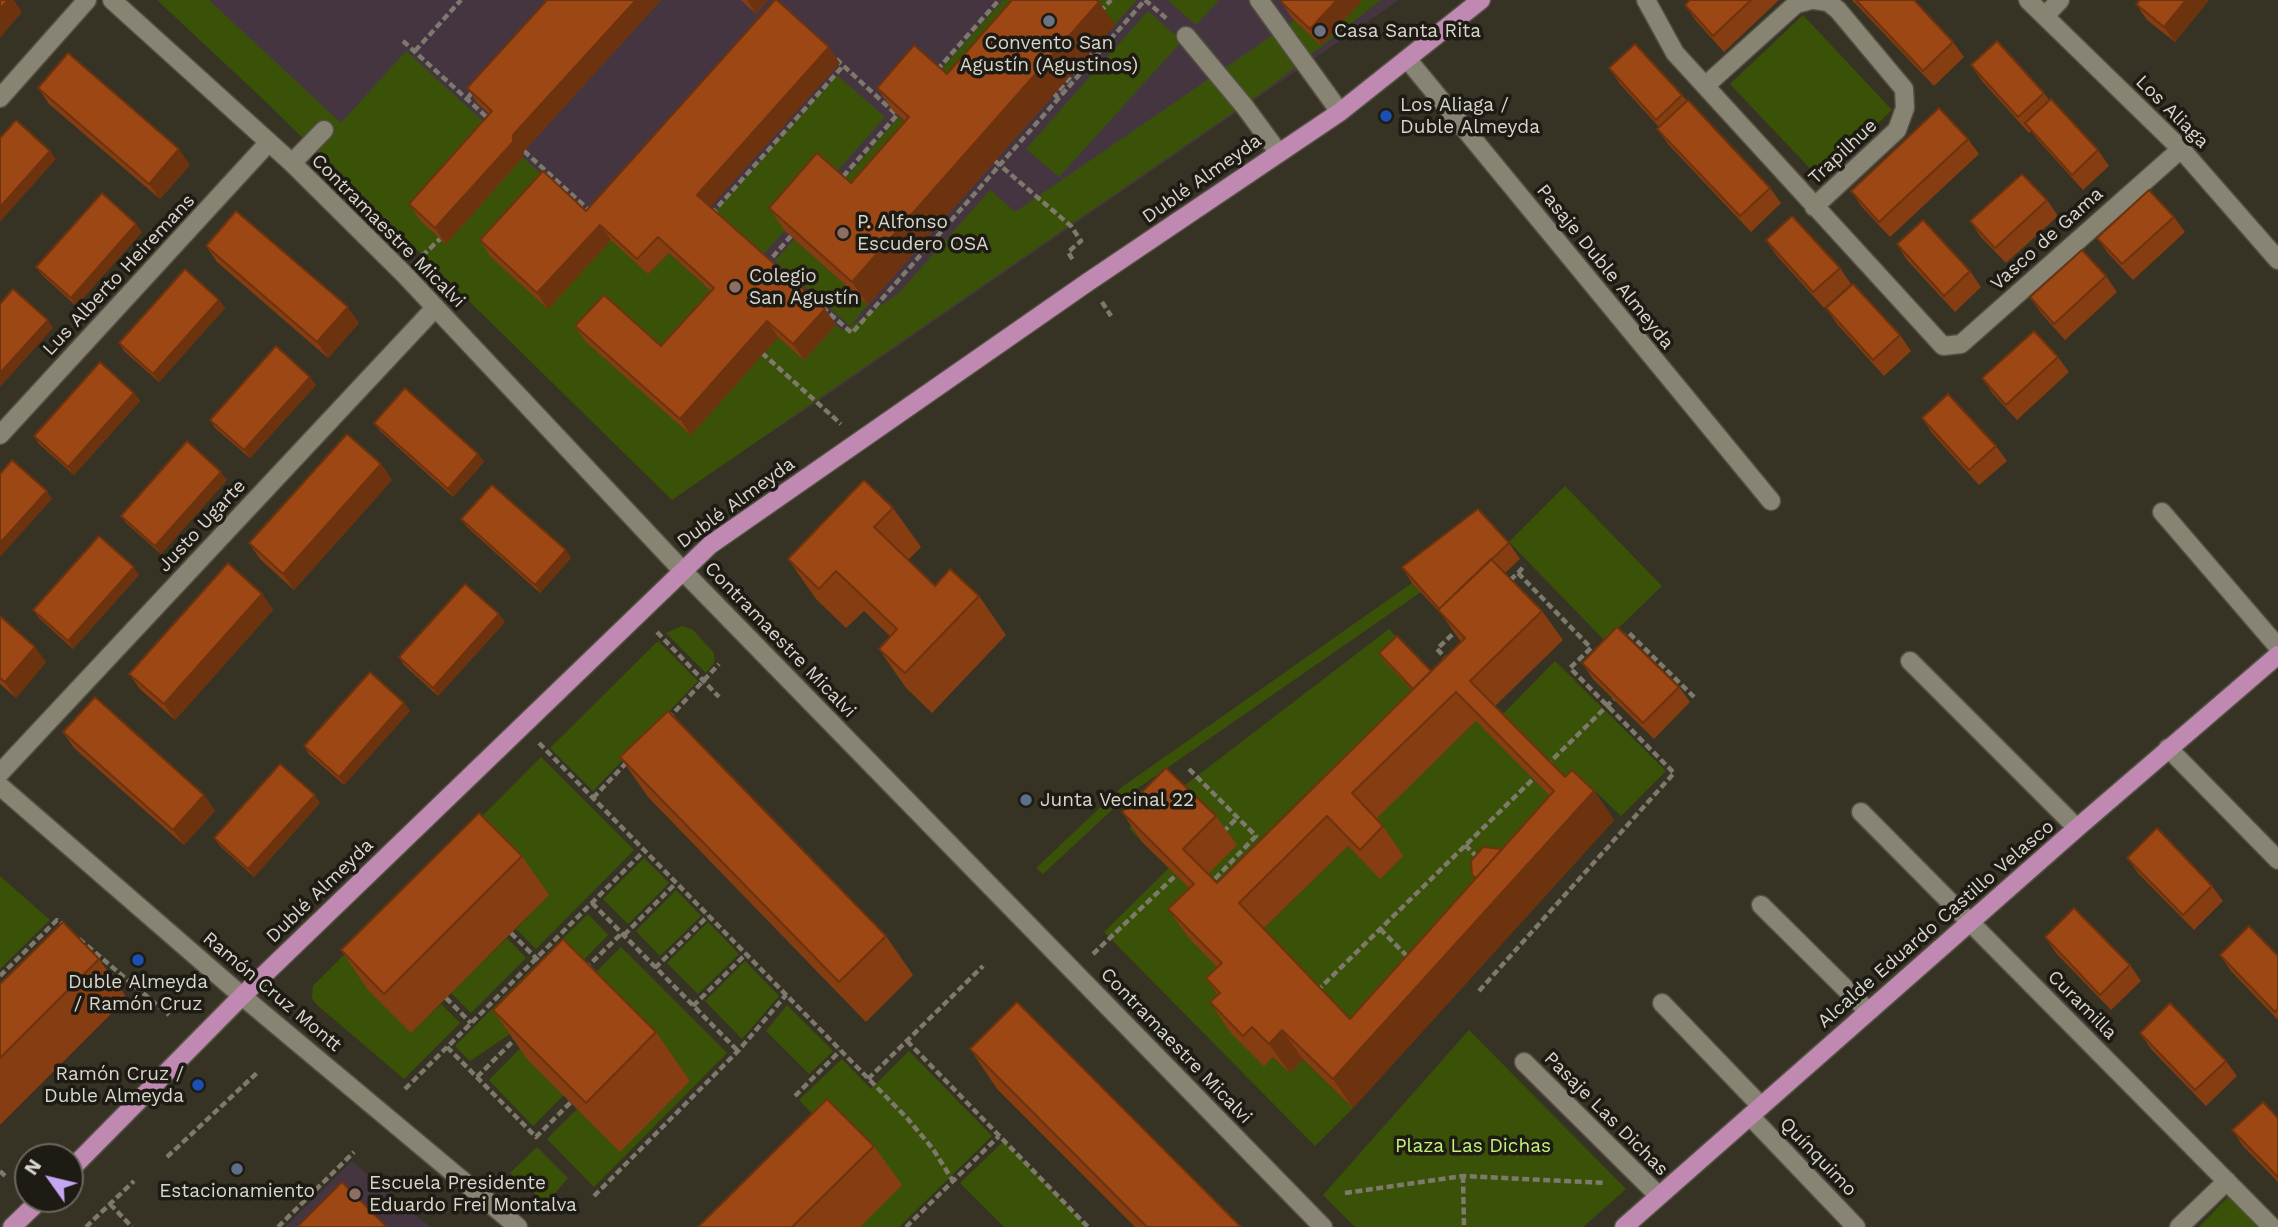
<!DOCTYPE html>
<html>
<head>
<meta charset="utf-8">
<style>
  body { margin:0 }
  #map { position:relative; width:2278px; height:1227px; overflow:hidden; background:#373324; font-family:"Work Sans",sans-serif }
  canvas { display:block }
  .north { position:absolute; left:14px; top:1143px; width:70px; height:70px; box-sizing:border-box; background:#1d1b14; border:2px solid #68665e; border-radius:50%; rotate:304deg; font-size:19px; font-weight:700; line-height:28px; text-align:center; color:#d9d7cd }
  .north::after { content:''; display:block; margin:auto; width:24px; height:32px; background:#c5a6f0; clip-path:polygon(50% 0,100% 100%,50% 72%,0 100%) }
</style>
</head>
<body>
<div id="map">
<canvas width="2278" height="1227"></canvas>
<div class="north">N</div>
</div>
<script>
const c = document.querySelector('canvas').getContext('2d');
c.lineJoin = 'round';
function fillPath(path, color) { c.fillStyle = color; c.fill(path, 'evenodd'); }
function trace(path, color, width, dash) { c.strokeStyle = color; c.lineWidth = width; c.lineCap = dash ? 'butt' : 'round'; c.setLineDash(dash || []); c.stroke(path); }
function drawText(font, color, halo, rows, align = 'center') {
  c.font = font + ' "Work Sans",sans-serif'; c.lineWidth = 7; c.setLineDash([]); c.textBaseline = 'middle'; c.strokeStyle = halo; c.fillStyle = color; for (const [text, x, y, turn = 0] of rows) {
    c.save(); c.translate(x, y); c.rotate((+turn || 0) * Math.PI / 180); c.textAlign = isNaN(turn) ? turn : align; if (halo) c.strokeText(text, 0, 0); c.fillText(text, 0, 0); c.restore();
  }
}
fillPath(new Path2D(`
  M183 0H1399L817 402 677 494Z
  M352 1161 430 1227H285Z`), '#453541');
fillPath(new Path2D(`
  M157 0H209L341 123 406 51 497 134 456 232 523 157 648 274 669 253 725 304 691 435 778 337 804 359 836 325 844 331 899 293 990 190 1015 212 1324 0H1381L1267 89 672 500 265 101Z
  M1003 0H1048L963 97 937 74Z
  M1086 0H1136V1L1115 25Z
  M1168 0H1219L1196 25Z
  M1148 11 1182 41 1059 177 1026 149Z
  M1803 15 1892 110 1819 178 1730 84Z
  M837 75 885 117 764 254 716 211Z
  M899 117 925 140 867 205 841 183Z
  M794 239 868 305 850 326 775 261Z
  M1565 486 1662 586 1605 641 1509 542Z
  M1412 583 1421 592 1128 795 1043 874 1036 868 1122 787Z
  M682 626 693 630 714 653V663L706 673 666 633Z
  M1389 629 1403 644 1420 699 1237 912 1204 878 1186 797 1142 842 1129 828Z
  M658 641 698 681 593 791 550 748Z
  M1555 661 1666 771 1621 816 1592 788 1583 796 1502 715Z
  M1476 721 1574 820 1371 1048 1259 933 1348 846 1380 879 1372 822Z
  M541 757 634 850 536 949 516 929 549 895 411 1033 441 1004 460 1023 404 1079 316 1004 312 998 313 986Z
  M644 858 669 883 628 924 603 899Z
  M1169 868 1214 913 1264 1065 1273 1057 1303 1059 1353 1108 1315 1146 1104 932Z
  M0 876 50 920 0 969Z
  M676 890 701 916 660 956 636 931Z
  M588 914 608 935 565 979 544 957Z
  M708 922 739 954 698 994 667 963Z
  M507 938 526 958 471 1013 451 993Z
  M621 947 727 1053 594 1187 547 1139 577 1109 620 1151 564 1095 533 1126 489 1080Z
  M745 961 779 996 742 1039 705 1001Z
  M534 967 556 988 513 1032 470 1061 455 1046Z
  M787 1005 833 1051 809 1074 766 1031Z
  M1469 1030 1626 1189 1583 1227H1355L1323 1195Z
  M909 1051 992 1136 899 1227H714L820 1122 799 1100 842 1059 871 1089Z
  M1004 1141 1088 1227H1004L960 1183Z
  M537 1147 568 1178 548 1201 540 1198 510 1173Z
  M2230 1195 2261 1227H2199Z`), '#3a5207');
const minor = new Path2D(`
  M112 0 292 163 404 274 681 569 1323 1227
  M1259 0 1340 112
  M1646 0 1675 53 1943 346 1961 344 2181 149
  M2028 0 2181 149 2278 260
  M2045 16 2060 0
  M1186 36 1245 107 1278 152
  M1408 60 1771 501
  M1705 86 1796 4 1811 0
  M0 98 87 0
  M292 163 324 130
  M1814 207 1897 130 1905 108 1904 89 1838 10 1828 2 1815 0
  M0 435 269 142
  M2162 512 2278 647
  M1910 661 2077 828
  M2168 748 2278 860
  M0 773 435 308
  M0 786 242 996 518 1227
  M1861 812 2272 1227
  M1761 905 1868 1011
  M1662 1003 1761 1106
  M1524 1062 1659 1196
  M1750 1116 1856 1227
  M2179 1227 2227 1181`);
const major = new Path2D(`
  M70 1170 242 996 710 545 1088 282 1340 112 1481 0
  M12 1227 41 1199
  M1624 1227 2077 828 2278 655`);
trace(minor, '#535043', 21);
trace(major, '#535043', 21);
trace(new Path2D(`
  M1145 0 1167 19
  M1100 12 1111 0
  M403 41 490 120
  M415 51 461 0
  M836 59 897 115 840 180
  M937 70 999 0
  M1058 98 1055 95 1100 41
  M467 99 473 91
  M524 151 591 212
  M995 161 1071 226 1081 241 1068 252 1073 260
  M717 214 714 211 843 66
  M422 256 440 239
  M773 264 769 261 791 236
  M1102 302 1111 316
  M822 307 852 333 1145 0
  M762 353 841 424
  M1518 573 1525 565
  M657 632 719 697
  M1622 640 1629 633 1694 697
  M1449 662 1437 649 1458 629
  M668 719 719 664
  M539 743 907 1118 933 1149 953 1181
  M1546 766 1614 699
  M1189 769 1256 836 1210 884
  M593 798 628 761
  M1223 832 1237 818
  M1465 845 1478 858
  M592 903 738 1051
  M1380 929 1411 960
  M511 933 543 965
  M624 935 676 883
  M79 939 169 1015
  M1093 954 1176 875
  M655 968 708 916
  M585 969 622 933
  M0 976 57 920 65 926
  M1317 991 1533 779
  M1479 991 1674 773 1570 668 1591 648 1518 573 1508 582
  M446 998 471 1023
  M693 1006 746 954
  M907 1041 1088 1227
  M447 1047 536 1137 571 1102
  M477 1077 517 1037
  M868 1079 983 966
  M405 1089 644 851
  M795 1096 840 1051
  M167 1157 259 1071
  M0 1171 5 1176
  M1463 1176 1464 1227
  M1345 1193 1463 1176 1606 1183
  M594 1196 738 1051 786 995
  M110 1204 132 1227
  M86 1227 134 1181
  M278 1227 354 1152
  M906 1227 999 1136`), '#7d7a6d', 4.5, [7, 3.5]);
trace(minor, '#888473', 18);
trace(major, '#bf89b1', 18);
fillPath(new Path2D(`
  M547 0H661L524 151 523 157 446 244 420 220 409 204 489 114 478 104 467 88Z
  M741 0H768L756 14Z
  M1283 0H1360L1361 2 1321 45 1292 18 1281 2Z
  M1690 0H1779L1724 52 1696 21 1685 5Z
  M1852 0H1914L1953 42 1964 57 1934 86Z
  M2140 0H2209L2175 42 2147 20 2136 4Z
  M1115 25 868 305 785 231 769 208 851 183 905 121 893 111 877 88 947 74Z
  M840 63 710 207 825 309 836 325 804 360 778 337 691 435 586 342 575 326 661 346 711 291 669 253 648 274 611 240 548 309 490 256 480 240 586 211Z
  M1971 65 2044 93 2049 100 2098 150 2109 166 2083 190 2036 138 2031 131 2029 133 1982 81Z
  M1609 68 1682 95 1687 101 1770 188 1781 203 1751 232 1668 144 1657 129 1659 127 1620 84Z
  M38 88 190 165 160 199 49 104Z
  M1968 139 1979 154 1890 237 1862 207 1851 191Z
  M2047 200 2058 216 2006 263 1981 237 1970 221Z
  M2174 217 2185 232 2133 280 2108 253 2097 238Z
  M142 232 76 306 42 275 36 267Z
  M1766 240 1840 268 1851 284 1824 308 1777 256Z
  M1897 244 1970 271 1981 287 1955 312 1907 260Z
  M206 246 359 323 328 358 217 262Z
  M2106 276 2117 292 2065 340 2041 313 2030 297Z
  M219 300 225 308 159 382 124 351 119 343Z
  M1826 308 1900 335 1911 351 1884 376 1837 324Z
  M2058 357 2069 372 2017 420 1993 394 1982 378Z
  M316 385 250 458 215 428 210 420Z
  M134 393 140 401 74 475 39 444 34 436Z
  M1922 418 1996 446 2007 461 1979 485 1932 433Z
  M374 423 478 454 484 462 453 497 380 431Z
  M381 464 392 480 294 590 260 559 249 543Z
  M227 480 161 554 126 523 121 516Z
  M893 508 921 547 908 560 935 586 979 596 1006 635 932 713 906 688 879 649 890 636 864 611 846 628 816 599 788 559Z
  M461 519 571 558 540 593 467 527Z
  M1509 543 1520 559 1505 573 1542 611 1563 640 1495 706 1565 777 1594 791 1614 820 1353 1108 1303 1059 1290 1073 1273 1057 1264 1066 1230 1032 1210 1002 1218 995 1206 978 1217 967 1189 938 1168 909 1189 888 1142 842 1122 812 1216 816 1237 845 1208 874 1217 883 1412 690 1384 661 1379 653 1431 671 1461 642 1442 615 1412 583 1402 567ZM1476 721 1550 796 1502 849 1472 875 1475 879 1350 1019 1263 929 1348 846 1380 879 1403 856 1383 826 1376 819Z
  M139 575 73 649 39 618 33 610Z
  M262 594 273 610 175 720 140 689 129 674Z
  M0 616 46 662 16 698 0 684Z
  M505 622 438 696 404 665 399 657Z
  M1582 663 1679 687 1690 702 1654 739 1593 679Z
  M404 703 410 711 344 785 309 754 304 746Z
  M63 732 204 795 215 811 184 845 74 748Z
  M620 757 886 936 913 975 866 1022 648 797Z
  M320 803 254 877 220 846 214 838Z
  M522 856 549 895 411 1033 368 990 341 950Z
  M2127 858 2212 886 2223 901 2194 930 2138 873Z
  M2045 937 2130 965 2141 981 2111 1010 2056 953Z
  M2220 955 2278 956V1020L2231 971Z
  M99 959 127 998 0 1125V984Z
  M493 1010 656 1032 690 1081 620 1152 527 1059Z
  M2140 1033 2226 1061 2237 1076 2206 1106 2151 1049Z
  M970 1049 1241 1227H1135L997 1089Z
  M2278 1118V1182L2243 1146 2232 1130Z
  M874 1146 902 1185 860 1227H698Z`), '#863d11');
fillPath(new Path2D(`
  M8 0H14L22 12 0 38V9Z
  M636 0H661L524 151 523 157 446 244 435 228 513 135Z
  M747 0H768L756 14Z
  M1337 0H1360L1361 2 1321 45 1310 29Z
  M2186 0H2209L2175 42 2164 27Z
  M1099 2 1115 25 868 305 852 282Z
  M829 47 840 63 707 211 697 195Z
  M179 149 190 165 160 199 149 184Z
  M50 151 56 159 0 222V207Z
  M136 224 142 232 76 306 71 298Z
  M600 225 611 240 548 309 537 293Z
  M219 300 225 308 159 382 153 374Z
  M348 307 359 323 328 358 317 342Z
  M825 309 836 325 804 360 793 344Z
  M48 320 53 328 0 387V373Z
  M767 321 778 337 691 435 680 419Z
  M310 377 316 385 250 458 244 450Z
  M134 393 140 401 74 475 68 467Z
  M478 454 484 462 453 497 448 489Z
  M381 464 392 480 294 590 283 574Z
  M221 472 227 480 161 554 155 546Z
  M47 491 52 499 0 557V543Z
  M566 550 571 558 540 593 535 585Z
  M134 567 139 575 73 649 68 641Z
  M262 594 273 610 175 720 164 704Z
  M499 614 505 622 438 696 433 688Z
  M35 647 46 662 16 698 5 682Z
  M404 703 410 711 344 785 339 777Z
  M1594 791 1614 820 1353 1108 1333 1079Z
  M204 795 215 811 184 845 173 830Z
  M315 795 320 803 254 877 248 869Z
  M1282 1030 1303 1059 1290 1073 1269 1044Z`), '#6d320e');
const building = new Path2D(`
  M0 0H8L0 9Z
  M547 0H636L513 135V142L435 228 409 204 492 111 467 88Z
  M775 0H777L829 47 697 195 825 309 793 344 767 321 680 419 575 326 604 295 661 346 714 288 658 237 637 259 600 225 537 293 480 240 543 171 586 211Z
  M1012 0H1096L1099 2 852 282 769 208 817 153 851 183 909 117 877 88 914 45 947 74Z
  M1283 0H1337L1310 29 1281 2Z
  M1690 0H1751L1713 36 1685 5Z
  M1856 0H1914L1953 42 1923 71Z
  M2140 0H2186L2164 27 2136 4Z
  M1997 41 2044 93 2018 117 1971 65Z
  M1635 44 1682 95 1656 120 1609 68Z
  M68 53 179 149 149 184 38 88Z
  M2051 99 2098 150 2072 175 2025 123Z
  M1688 100 1770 188 1740 216 1657 129Z
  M1939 108 1968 139 1879 222 1851 191Z
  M16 120 50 151 0 207V138Z
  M2022 174 2047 200 1995 248 1970 221Z
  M2149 190 2174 217 2122 264 2097 238Z
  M102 193 136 224 71 298 36 267Z
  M236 211 348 307 317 342 206 246Z
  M1792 216 1840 268 1813 292 1766 240Z
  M1923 220 1970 271 1944 296 1897 244Z
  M2082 250 2106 276 2054 324 2030 297Z
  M185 269 219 300 153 374 119 343Z
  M1853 284 1900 335 1873 360 1826 308Z
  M13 289 48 320 0 373V304Z
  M2034 331 2058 357 2006 405 1982 378Z
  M276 346 310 377 244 450 210 420Z
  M100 362 134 393 68 467 34 436Z
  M405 388 478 454 448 489 374 423Z
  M1948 394 1996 446 1969 470 1922 418Z
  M347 434 381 464 283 574 249 543Z
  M187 441 221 472 155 546 121 516Z
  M12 460 47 491 0 543V474Z
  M864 480 893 508 874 527 935 586 950 569 979 596 905 673 879 649 897 629 836 571 819 589 788 559Z
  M492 485 566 550 535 585 461 519Z
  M1478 509 1509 543 1439 609 1402 567Z
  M99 536 134 567 68 641 33 610Z
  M1491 559 1542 611 1470 681 1565 777 1572 770 1594 791 1333 1079 1282 1030 1269 1044 1252 1027 1243 1036 1210 1002 1220 993 1206 978 1222 963 1168 909 1194 884 1122 812 1166 768 1216 816 1183 849 1217 883 1465 638 1438 610ZM1456 692 1554 791 1350 1019 1239 903 1327 816 1360 850 1383 826 1352 793Z
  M228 563 262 594 164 704 129 674Z
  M465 584 499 614 433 688 399 657Z
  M0 616 35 647 5 682 0 678Z
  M1617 627 1679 687 1643 723 1582 663Z
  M1397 636 1431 671 1413 689 1379 653Z
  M370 672 404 703 339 777 304 746Z
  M95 697 204 795 173 830 63 732Z
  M668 711 886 936 839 982 620 757Z
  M280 764 315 795 248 869 214 838Z
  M479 813 522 856 384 994 341 950Z
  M2157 828 2212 886 2183 915 2127 858Z
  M1483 847 1502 849 1476 878 1472 875 1471 861Z
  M2074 908 2130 965 2100 995 2045 937Z
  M63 922 99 959 0 1058V984Z
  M2249 926 2278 956V1009L2275 1012 2220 955Z
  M563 939 656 1032 586 1103 493 1010Z
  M1017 1002 1241 1227H1147L970 1049Z
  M2170 1003 2226 1061 2195 1090 2140 1033Z
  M827 1099 874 1146 792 1227H698Z
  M2263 1102 2278 1118V1177L2232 1130Z
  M342 1182 387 1227H297Z`);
fillPath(building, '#9c4714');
trace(building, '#6d320e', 2);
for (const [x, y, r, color] of [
  [1049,21,7,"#6b7280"],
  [1320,31,7,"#6b7280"],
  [1386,116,7,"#1a4fb4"],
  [843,233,7,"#8d6e63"],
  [735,287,7,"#8d6e63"],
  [1026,800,7,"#5c6f8a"],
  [138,960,7,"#1a4fb4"],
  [198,1085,7,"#1a4fb4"],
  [237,1169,7,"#5c6f8a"],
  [355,1194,7,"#8d6e63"]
]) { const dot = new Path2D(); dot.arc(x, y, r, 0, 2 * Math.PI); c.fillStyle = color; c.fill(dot); trace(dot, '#1d1b14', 2.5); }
drawText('19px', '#d9d7cd', '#1d1b14', [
  ["Casa Santa Rita",1334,31],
  ["Convento San",1049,43,"center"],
  ["Agustín (Agustinos)",1049,65,"center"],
  ["Los Aliaga /",1400,105],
  ["Duble Almeyda",1400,127],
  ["P. Alfonso",857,222],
  ["Escudero OSA",857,244],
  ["Colegio",749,276],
  ["San Agustín",749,298],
  ["Junta Vecinal 22",1040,800],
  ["Duble Almeyda",138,982,"center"],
  ["/ Ramón Cruz",138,1004,"center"],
  ["Ramón Cruz /",184,1074,"right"],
  ["Duble Almeyda",184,1096,"right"],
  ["Escuela Presidente",369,1183],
  ["Eduardo Frei Montalva",369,1205],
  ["Estacionamiento",237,1191,"center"]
], 'left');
drawText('19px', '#d9d7cd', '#1d1b14', [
  ["Los Aliaga",2172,112,45],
  ["Trapilhue",1843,152,-43],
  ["Dublé Almeyda",1202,179,-35],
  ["Contramaestre Micalvi",388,231,45],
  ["Vasco de Gama",2047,239,-42],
  ["Pasaje Duble Almeyda",1605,267,51],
  ["Lus Alberto Heiremans",119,275,-47],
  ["Dublé Almeyda",736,503,-36],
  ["Justo Ugarte",202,526,-47],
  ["Contramaestre Micalvi",780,640,46],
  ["Dublé Almeyda",320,891,-44],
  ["Alcalde Eduardo Castillo Velasco",1936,924,-41],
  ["Ramón Cruz Montt",272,992,40],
  ["Curamilla",2082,1005,45],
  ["Contramaestre Micalvi",1176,1046,46],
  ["Pasaje Las Dichas",1606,1114,45],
  ["Quínquimo",1818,1157,46]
]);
drawText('19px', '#c4f47b', '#1d1b14', [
  ["Plaza Las Dichas",1473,1146]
]);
</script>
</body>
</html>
